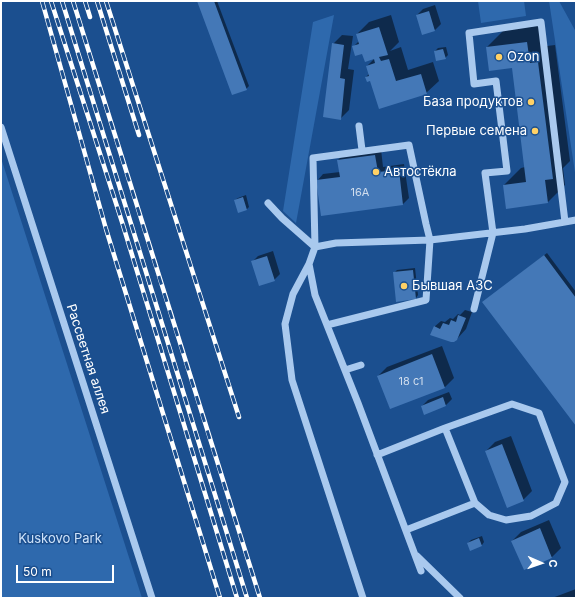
<!DOCTYPE html>
<html>
<head>
<meta charset="utf-8">
<style>
  body { margin:0 }
  #map { position:relative; width:577px; height:599px; overflow:hidden; background:#1b4f8f; font-family:Inter,sans-serif }
  canvas { display:block }
  .frame { position:absolute; inset:0; border:2px solid #fff; pointer-events:none }
  .north { position:absolute; left:521px; top:543px; width:40px; height:40px; -webkit-text-stroke:3px #1b4f8f; paint-order:stroke; rotate:92deg; font-size:11px; font-weight:700; line-height:16px; text-align:center; color:#fff }
  .north::after { content:''; display:block; margin:auto; width:14px; height:18px; background:#fff; clip-path:polygon(50% 0,100% 100%,50% 72%,0 100%) }
  .scale { position:absolute; left:16px; top:565px; width:98px; height:18px; box-sizing:border-box; border:2px solid #fff; border-top:0; padding-left:5px; font-size:12px; line-height:14px; white-space:nowrap; color:#fff; -webkit-text-stroke:3px #1b4f8f; paint-order:stroke }
</style>
</head>
<body>
<div id="map">
<canvas width="577" height="599"></canvas>
<div class="frame"></div>
<div class="north">С</div>
<div class="scale">50 m</div>
</div>
<script>
const c = document.querySelector('canvas').getContext('2d');
c.lineJoin = 'round';
function fillPath(path, color) { c.fillStyle = color; c.fill(path, 'evenodd'); }
function trace(path, color, width, dash) { c.strokeStyle = color; c.lineWidth = width; c.lineCap = dash ? 'butt' : 'round'; c.setLineDash(dash || []); c.stroke(path); }
function drawText(font, color, halo, rows, align = 'center') {
  c.font = font + ' Inter,sans-serif'; c.lineWidth = 3; c.setLineDash([]); c.textBaseline = 'middle'; c.strokeStyle = halo; c.fillStyle = color; for (const [text, x, y, turn = 0] of rows) {
    c.save(); c.translate(x, y); c.rotate((+turn || 0) * Math.PI / 180); c.textAlign = isNaN(turn) ? turn : align; if (halo) c.strokeText(text, 0, 0); c.fillText(text, 0, 0); c.restore();
  }
}
fillPath(new Path2D(`
  M478 1H524L526 16 481 23Z
  M549 1H559L576 32V179Z
  M334 15 296 223 283 211 313 22Z
  M1 158 142 598H1Z`), '#2e69ad');
fillPath(new Path2D(`
  M198 1H217L249 86 246 89Z
  M435 5 441 24 435 30 417 15 423 9Z
  M391 15 399 42 390 51 401 47 408 70 433 62 439 81 426 93 371 80 366 77 369 74 367 66 376 57 363 53 353 47 359 41 357 34 369 22Z
  M544 25 547 46 555 45 570 161 563 168 565 185 548 202 504 185 521 168 525 167 513 67 487 47 504 30Z
  M342 35 353 36 348 69 354 70 349 110 340 119 333 44Z
  M446 47 448 55 445 58 435 51 438 48Z
  M381 149 383 167 404 164 409 198 403 204 317 181 323 174 340 172 338 160 344 154Z
  M246 195 249 207 246 210 235 200 238 198Z
  M273 251 280 274 274 280 252 262 258 256Z
  M547 253 576 292V424L486 300Z
  M415 268 418 295 416 298 394 273 397 270Z
  M465 310 472 312 466 329 457 339 434 327 441 321 445 322 450 318 453 319 458 314 460 315Z
  M442 346 454 378 445 387 390 408 378 376 387 367Z
  M449 392 452 399 446 405 422 406 428 400Z
  M511 436 532 491 523 500 486 451 495 442Z
  M549 520 561 548 552 557 524 569 512 541 521 532Z
  M482 536 484 542 482 545 470 549 468 543 471 540Z
  M576 589V598H552Z`), '#0007');
fillPath(new Path2D(`
  M197 1H214L247 90 232 95Z
  M429 11 435 31 422 35 416 15Z
  M379 27 388 55 379 57 381 61 389 59 396 81 421 74 427 94 379 109 370 81 367 82 365 77 369 76 366 66 375 63 374 59 365 62 362 54 355 56 352 46 359 44 356 34Z
  M527 42 530 63 538 62 553 179 545 180 548 203 506 209 503 185 526 182 512 68 489 71 486 47Z
  M332 43 344 45 340 78 345 79 341 120 323 117Z
  M443 49 446 59 436 61 434 51Z
  M375 155 378 172 399 170 403 205 321 216 316 180 340 177 337 160Z
  M243 197 247 210 238 213 234 200Z
  M544 255 576 298V426L482 302Z
  M267 256 275 281 259 286 251 261Z
  M413 270 416 299 396 302 393 272Z
  M458 315 466 318 457 340 454 342H451L430 335 434 326 440 329 443 323 449 325 451 320 456 322Z
  M432 354 445 388 390 409 377 376Z
  M443 397 446 406 424 415 421 406Z
  M502 444 524 501 507 508 485 451Z
  M540 528 552 558 524 570 511 541Z
  M479 538 482 546 470 551 467 543Z`), '#4478b7');
trace(new Path2D(`
  M359 126 362 150
  M1 127 152 598
  M268 203 282 218 315 247
  M315 247 313 158 409 145 426 224 430 240 426 300 327 325
  M309 264 293 294 285 324 292 380 363 598
  M474 309 493 233 485 173 507 171 496 81 474 84 469 33 541 22 565 222
  M345 370 361 365
  M377 455 445 428 512 404 539 413 565 482 556 503 531 516 506 520 489 515 475 503 445 428
  M406 530 475 503
  M417 556 460 598
  M421 571 358 403 315 295 309 264 315 247 336 243 430 240 525 229 576 220`), '#a9c9ee', 7);
const rail = new Path2D(`
  M42 1 106 229 220 598
  M51 1 122 222 237 598
  M62 1 247 598
  M73 1C135 200 197 399 260 598
  M85 1 90 17
  M97 1 139 135
  M106 1 239 417`);
trace(rail, '#fff', 4.5);
trace(rail, '#1b4f8f', 3, [9]);
for (const [x, y, r, color] of [
  [499,57,4,"#ffd166"],
  [531,102,4,"#ffd166"],
  [535,131,4,"#ffd166"],
  [376,172,4,"#ffd166"],
  [404,286,4,"#ffd166"]
]) { const dot = new Path2D(); dot.arc(x, y, r, 0, 2 * Math.PI); c.fillStyle = color; c.fill(dot); trace(dot, '#1b4f8f', 1.5); }
drawText('11px', '#d0dded', null, [
  ["16А",360,193],
  ["18 c1",411,382]
]);
drawText('13px', '#fff', '#1b4f8f', [
  ["Ozon",507,57],
  ["База продуктов",523,102,"right"],
  ["Первые семена",527,131,"right"],
  ["Автостёкла",384,172],
  ["Бывшая АЗС",412,286]
], 'left');
drawText('13px', '#fff', '#1b4f8f', [
  ["Рассветная аллея",88,359,72]
]);
drawText('13px', '#cfe3fa', '#1b4f8f', [
  ["Kuskovo Park",60,539]
]);
</script>
</body>
</html>
